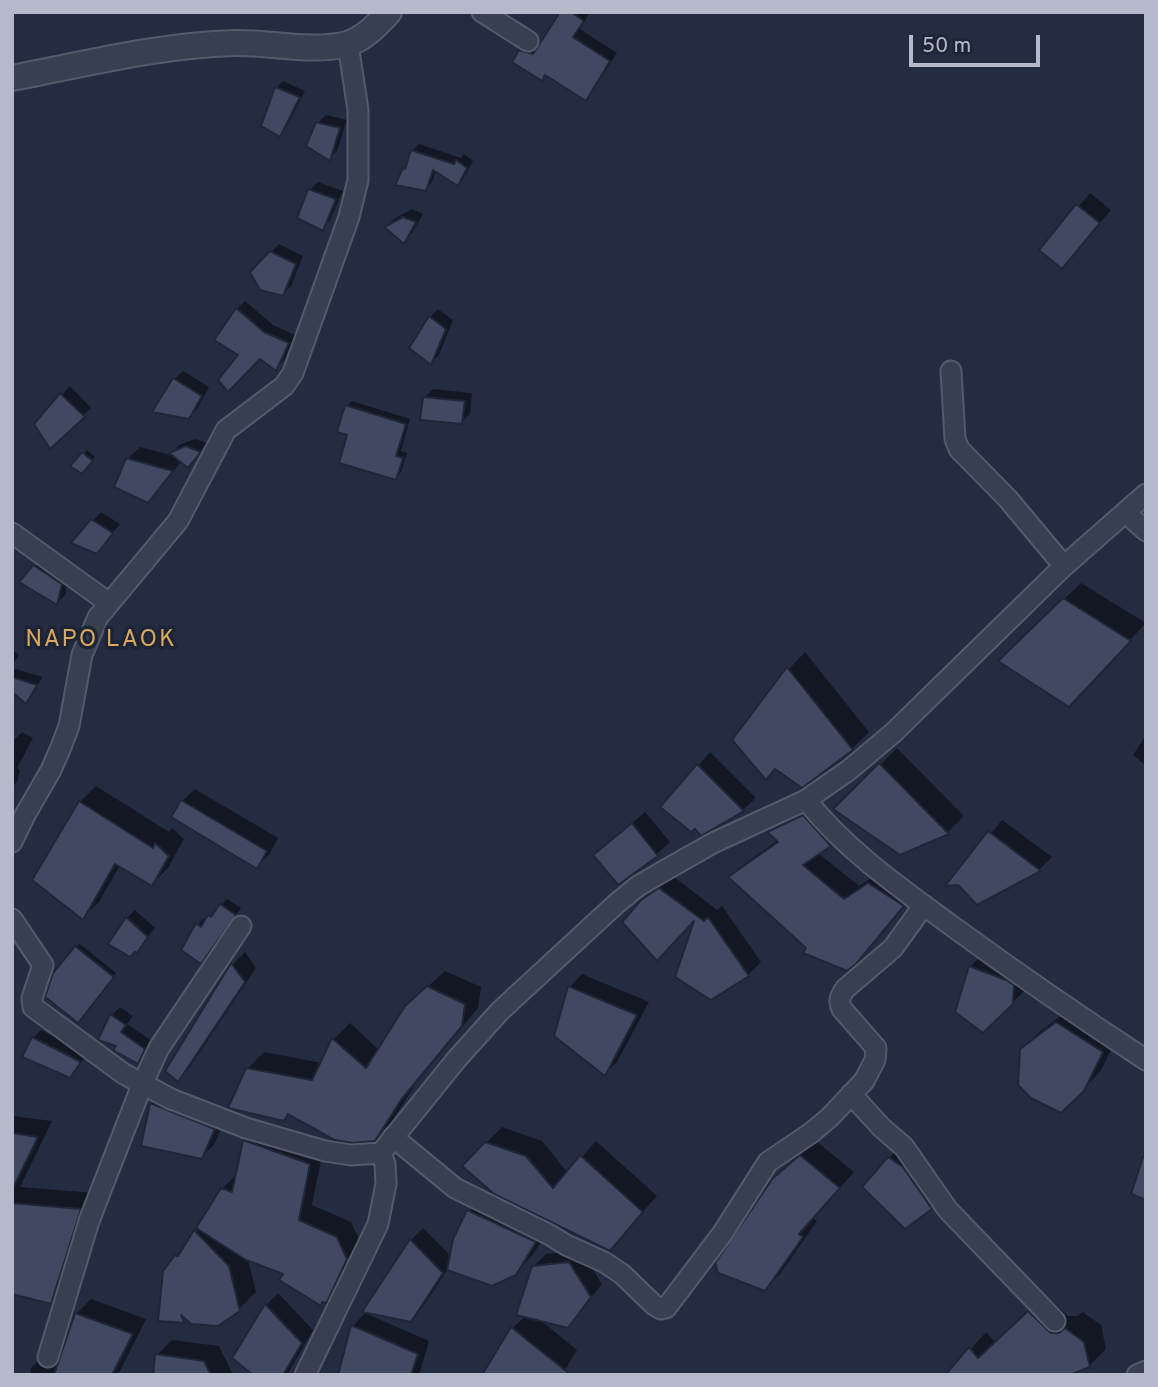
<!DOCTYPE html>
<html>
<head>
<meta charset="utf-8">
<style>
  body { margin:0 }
  #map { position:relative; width:1158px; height:1387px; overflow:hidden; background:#242c42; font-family:Overpass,sans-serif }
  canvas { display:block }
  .frame { position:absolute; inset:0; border:14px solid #b5bacb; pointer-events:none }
  .scale { position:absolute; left:909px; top:35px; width:131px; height:32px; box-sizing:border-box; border:4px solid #b5bacb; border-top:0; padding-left:9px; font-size:21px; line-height:24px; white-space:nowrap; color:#b5bacb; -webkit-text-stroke:5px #1d2436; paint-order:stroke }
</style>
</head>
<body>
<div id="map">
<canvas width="1158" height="1387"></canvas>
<div class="frame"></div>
<div class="scale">50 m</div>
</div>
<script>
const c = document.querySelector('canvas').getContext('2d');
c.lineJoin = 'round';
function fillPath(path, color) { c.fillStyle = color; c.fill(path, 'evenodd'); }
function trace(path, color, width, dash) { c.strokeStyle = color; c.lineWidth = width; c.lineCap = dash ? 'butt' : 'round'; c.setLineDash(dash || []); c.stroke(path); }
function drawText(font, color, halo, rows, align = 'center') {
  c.font = font + ' Overpass,sans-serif'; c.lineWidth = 7; c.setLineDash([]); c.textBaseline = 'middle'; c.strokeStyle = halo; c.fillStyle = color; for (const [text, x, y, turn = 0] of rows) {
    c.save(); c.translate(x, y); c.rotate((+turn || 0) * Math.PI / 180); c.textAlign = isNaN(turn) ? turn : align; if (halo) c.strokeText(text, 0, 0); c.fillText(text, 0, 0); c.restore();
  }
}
fillPath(new Path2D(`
  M562 12H590L580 29 617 53 593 90 585 99 546 74 542 79 521 51 529 43 540 46Z
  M283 81 305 91 286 128 280 135 276 88Z
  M326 115 347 120 337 151 329 159 318 123Z
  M419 144 461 158 464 154 473 161 465 176 458 183 436 170 432 182 425 189 404 169 408 165 412 151Z
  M318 182 343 191 330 220 322 228 310 190Z
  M1090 193 1111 210 1062 267 1042 250Z
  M412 209 423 214 412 233 404 241 386 226 394 219Z
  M279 244 303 256 291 286 283 294 252 272Z
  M245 301 273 325 295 335 284 360 276 368 260 356 241 355 237 309Z
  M438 309 453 320 439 355 431 363 430 317Z
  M183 371 209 387 197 409 189 417 154 411 175 379Z
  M70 386 91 408 83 416 36 424Z
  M433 389 472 393 470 414 462 422 424 398Z
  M352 401 410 419 401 451 407 453 401 472 396 478 349 434 347 406Z
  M195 439 207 443 195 458 182 461 148 501 127 459 140 447 170 455 179 445Z
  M87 450 95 457 85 469 73 466Z
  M101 512 120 524 96 552 93 521Z
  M43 558 69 576 65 595 57 603 22 582Z
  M1081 583 1146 623 1085 688 1017 644Z
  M12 649 19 655 12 665Z
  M805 652 869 732 852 749 802 786 734 740 789 669Z
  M12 668 43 677 26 701 12 690Z
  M22 732 33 738 17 768 20 770 17 782 12 786V742Z
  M1146 735V766L1133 755Z
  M897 748 964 816 948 832 900 853 836 809Z
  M710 752 756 798 743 810 701 834 695 827 663 806Z
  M96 786 169 832 172 828 184 839 168 868 152 884 120 865 99 902 83 917 80 802Z
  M195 789 278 838 269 855 256 867 182 801Z
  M817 802 844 831 818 853 859 886 883 870 916 891 860 955 808 947 731 877 744 864 778 840 769 832 783 818Z
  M645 812 670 842 657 854 618 883 595 855Z
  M1002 820 1052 857 1040 869 978 903 958 883 949 884Z
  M673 876 717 910 722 906 761 962 748 975 677 976 698 916 670 946 642 901 656 887Z
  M227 899 241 908 207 955 198 924 204 918 207 920Z
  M135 910 155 928 136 951 111 944 127 918Z
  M80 944 116 973 81 1017 76 947Z
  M245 952 256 968 190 1067 177 1080 167 1071 233 964Z
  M983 954 1025 990 1012 1003 970 967Z
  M445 971 481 987 478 1008 417 1082 391 1123 374 1139 290 1113 284 1119 247 1069 264 1052 322 1063 334 1039 350 1023 379 1050 424 990Z
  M582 974 649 1002 617 1062 605 1074 570 987Z
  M1074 1006 1119 1035 1100 1072 1061 1111 1022 1049 1039 1032Z
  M120 1007 133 1016 127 1024 152 1041 146 1054 138 1062 119 1045 101 1039 112 1015Z
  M41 1030 88 1054 70 1076 33 1038Z
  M164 1092 226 1116 214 1145 201 1157 152 1104Z
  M12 1116 52 1121 20 1187 95 1193 66 1287 51 1302 12 1293Z
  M259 1127 323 1150 312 1205 351 1222 361 1244 340 1287 320 1304 285 1273 248 1259 256 1292 239 1309 187 1318 184 1322 160 1319 176 1256 199 1228 222 1189 238 1173 245 1141Z
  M502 1127 542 1141 568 1173 596 1141 657 1196 609 1249 464 1166Z
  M816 1141 854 1172 813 1218 817 1221 780 1274 764 1289 783 1171Z
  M901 1146 944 1195 931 1208 905 1227 889 1158Z
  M486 1194 552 1225 532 1256 515 1273 448 1269 423 1307 410 1320 411 1240 423 1228 452 1257 469 1211Z
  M581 1250 602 1284 568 1326 539 1319 577 1350 562 1375H484L513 1328 525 1316 533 1267 546 1254Z
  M278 1293 313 1330 287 1375H256L266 1305Z
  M1046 1296 1068 1316H1077L1083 1312 1101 1325 1106 1349 1089 1366 948 1375 986 1332 996 1343Z
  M91 1299 146 1319 120 1371 116 1375H30L31 1368 45 1354 60 1361 77 1313Z
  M365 1313 429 1341 419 1375H340L353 1326Z
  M172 1340 219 1346 233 1375H155L157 1355Z`), '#0007');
const building = new Path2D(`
  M560 12H571L584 21 573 37 610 61 586 101 545 75 542 81 512 62 519 50 533 54Z
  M275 87 300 97 280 137 261 126Z
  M316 122 340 128 330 161 306 146Z
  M411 150 454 164 456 160 467 168 458 186 433 170 426 191 395 185 403 168 405 169Z
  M308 189 336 199 323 231 297 218Z
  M1076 204 1100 223 1062 269 1039 250Z
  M403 217 416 222 404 244 384 227Z
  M270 251 296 264 283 296 260 290 250 272Z
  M236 308 264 332 289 343 276 371 260 359 228 392 218 380 238 355 214 340Z
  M429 316 446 329 431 365 409 348Z
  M173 378 202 396 189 419 152 412Z
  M60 393 85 417 50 449 34 424Z
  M423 397 465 401 462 424 420 420Z
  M345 405 406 424 396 456 403 458 396 480 339 463 347 435 337 432Z
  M186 446 201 452 188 468 169 453Z
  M82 452 93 461 82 474 70 466Z
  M126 458 173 471 148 503 114 487Z
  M91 519 113 533 97 554 71 543Z
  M33 565 62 584 57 605 19 582Z
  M1063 598 1131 641 1069 707 998 661Z
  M787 667 853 750 802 788 775 769 766 780 732 740Z
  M12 677 37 685 26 704 12 692Z
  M879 763 949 834 900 855 833 809Z
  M697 764 744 811 701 836 695 829 691 832 660 807Z
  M181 800 267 851 257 869 171 817Z
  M79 801 153 848 155 843 169 856 152 886 115 864 83 920 32 880Z
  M803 815 831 846 803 865 844 899 868 883 904 906 856 964 847 971 803 953 806 948 728 877 778 842 767 832Z
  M632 823 658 856 618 885 593 855Z
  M988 831 1041 871 977 905 958 885 945 886Z
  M659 888 704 921 708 917 749 976 711 1000 675 977 694 921 657 961 622 922 641 900Z
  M220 904 236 915 201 964 181 950 196 923 201 927 208 915 211 917Z
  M126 917 148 937 137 953 135 952 130 957 108 944Z
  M75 946 114 977 78 1023 45 997 53 973Z
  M231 963 245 982 178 1082 165 1071Z
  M969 966 1006 980 1014 985 1013 1004 983 1033 955 1012Z
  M427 986 465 1004 462 1026 401 1100 375 1141 352 1143 335 1140 288 1114 284 1121 228 1108 246 1068 312 1080 332 1038 366 1068 405 1006Z
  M568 986 637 1015 605 1076 554 1036Z
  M110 1014 126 1025 121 1032 145 1049 138 1064 113 1050 116 1046 98 1040Z
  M1056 1022 1103 1052 1084 1091 1061 1113 1031 1098 1018 1085 1020 1049Z
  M32 1037 81 1062 70 1078 22 1057Z
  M150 1103 215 1129 202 1159 141 1146Z
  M12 1133 38 1137 12 1190Z
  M243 1140 310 1164 299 1220 337 1237 347 1259 328 1300 326 1303 322 1302 321 1306 279 1280 283 1274 246 1260 196 1228 221 1188 232 1192Z
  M485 1142 526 1156 553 1188 580 1155 643 1212 610 1251 494 1194 462 1166Z
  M800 1155 840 1188 799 1234 803 1237 765 1291 718 1273 715 1263 773 1178Z
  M888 1157 903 1167 932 1209 905 1229 862 1187Z
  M1143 1157H1146V1200L1131 1194Z
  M12 1203 81 1209 51 1304 12 1294Z
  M467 1210 536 1242 516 1275 492 1286 447 1270 453 1239Z
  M194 1230 229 1266 240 1311 218 1326 191 1324 181 1315 185 1323 158 1321 163 1271 175 1255 178 1256Z
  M410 1239 443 1273 411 1322 362 1312Z
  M569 1262 591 1297 568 1328 516 1315 532 1266Z
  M265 1304 302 1343 283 1375H253L232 1358Z
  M1028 1311 1051 1333H1059L1065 1328 1084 1342 1090 1367 1070 1375H945L969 1347 978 1358Z
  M75 1313 133 1334 112 1375H54Z
  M351 1325 418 1354 411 1375H338Z
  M511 1327 571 1375H482Z
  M155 1354 204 1361 211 1375H153Z`);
fillPath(building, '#404862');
trace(building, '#1f2638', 2);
const minor = new Path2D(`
  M482 12 528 41
  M951 371 955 439 959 449 1008 499 1064 566
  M1125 512 1146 531
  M12 533 109 603
  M806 800C847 851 899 887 952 926 1015 972 1080 1017 1146 1060
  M12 842 25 815 51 770 61 747 69 726 82 655 98 617 178 521 226 430 284 386 293 373 349 217 358 180V110L348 44
  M12 919 43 965 32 998 33 1007 124 1074 171 1099 246 1128 325 1151 351 1155 381 1153 456 1060 500 1011 616 904 638 886 662 872 713 843 806 800 849 770 893 733 1064 566 1146 494
  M851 1094 881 1127 904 1147 948 1210 1055 1321
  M393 1137 455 1188 550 1235 566 1245 604 1262 622 1274 654 1305 661 1309 666 1308 722 1234 768 1162 811 1133 830 1117 864 1081 875 1060 876 1048 842 1009C838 1001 840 997 845 989L893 948 924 905
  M48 1357 89 1221 142 1085 159 1048 241 926
  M305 1375 378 1224 386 1184 385 1164 381 1153
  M1137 1375 1146 1371`);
const tertiary = new Path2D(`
  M12 78C85 64 160 45 234 43 271 42 311 53 347 44 364 39 377 25 389 12`);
trace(minor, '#535a6b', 23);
trace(tertiary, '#535a6b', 28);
trace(minor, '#383f51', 19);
trace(tertiary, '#383f51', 24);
c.letterSpacing = '2px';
drawText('24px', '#dba860', '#1d2436', [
  ["NAPO LAOK",101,641]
]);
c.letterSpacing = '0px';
</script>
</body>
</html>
